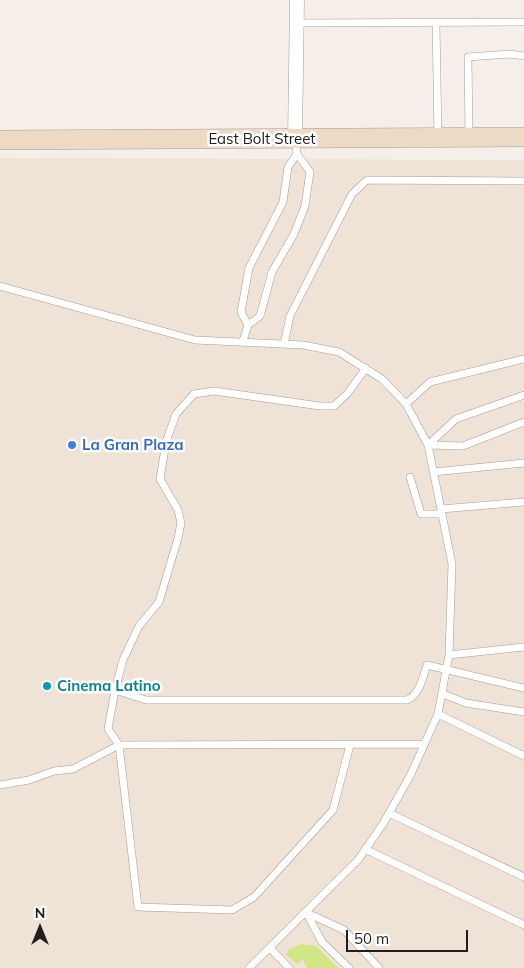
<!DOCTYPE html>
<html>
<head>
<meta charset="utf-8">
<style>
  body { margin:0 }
  #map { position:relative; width:524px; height:968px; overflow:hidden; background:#f6efe9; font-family:Mulish,sans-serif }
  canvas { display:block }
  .north { position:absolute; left:15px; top:903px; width:50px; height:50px; -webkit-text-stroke:4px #fff; paint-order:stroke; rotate:0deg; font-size:14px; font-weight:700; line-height:20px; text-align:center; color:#211f1d }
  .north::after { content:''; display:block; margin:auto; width:18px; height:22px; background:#211f1d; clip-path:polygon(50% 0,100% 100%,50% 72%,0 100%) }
  .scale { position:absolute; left:346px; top:930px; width:122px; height:22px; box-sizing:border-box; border:2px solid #211f1d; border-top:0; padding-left:6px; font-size:15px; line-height:18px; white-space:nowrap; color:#211f1d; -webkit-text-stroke:4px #fff; paint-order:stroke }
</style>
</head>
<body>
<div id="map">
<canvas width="524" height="968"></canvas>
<div class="north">N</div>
<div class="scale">50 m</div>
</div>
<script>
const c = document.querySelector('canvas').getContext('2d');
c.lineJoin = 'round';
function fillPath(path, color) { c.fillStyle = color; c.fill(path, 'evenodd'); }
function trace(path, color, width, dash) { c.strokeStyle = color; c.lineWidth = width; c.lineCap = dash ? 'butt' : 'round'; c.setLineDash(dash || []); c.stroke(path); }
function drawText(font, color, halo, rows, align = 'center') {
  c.font = font + ' Mulish,sans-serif'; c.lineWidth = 5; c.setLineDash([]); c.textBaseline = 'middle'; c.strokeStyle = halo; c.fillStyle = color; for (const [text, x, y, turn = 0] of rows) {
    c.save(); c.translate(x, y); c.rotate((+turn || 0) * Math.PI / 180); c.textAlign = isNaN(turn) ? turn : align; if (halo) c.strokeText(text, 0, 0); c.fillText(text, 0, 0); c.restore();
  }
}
fillPath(new Path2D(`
  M0 158 524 160V968H0Z`), '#efe2d6');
fillPath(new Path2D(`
  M302 944 316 946 338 968H307L303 959 298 964 286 955 288 950Z`), '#d1e785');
const lane = new Path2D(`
  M296 23 524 22
  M436 23 438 137
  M469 137 468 57 510 54 524 56
  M0 286 195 340 303 345 339 352 382 379 406 404 428 445 452 564 449 655 438 714 410 776 383 824 358 860 249 968
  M248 325 260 316 272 272 294 234 305 206 310 172 297 154 295 139
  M243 341 248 325 241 312 249 268 283 202 288 167 297 154
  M284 344 290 316 352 194 367 180 524 181
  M366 368 347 394 334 406H320L214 391 194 394 176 414 166 442 160 479 178 510 181 523 178 538 159 602 139 626 123 660 115 690 108 729 119 745 424 744
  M406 404 430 382 524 359
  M428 445 456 419 524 395
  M428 445 463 446 524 422
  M433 472 524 463
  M410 477 421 514H442
  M441 509 524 502
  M449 655 524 647
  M115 690 146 700H407C420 694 423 677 427 665L524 688
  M443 694 466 703 524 712
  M438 714 524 756
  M0 785 29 780 54 771 73 769 119 745 138 907 232 910 254 897 333 810 350 745
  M389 813 524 877
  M365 849 524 925
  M305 912 344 930 379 968
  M306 912 322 942 349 968
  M270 948 289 968`);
const street = new Path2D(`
  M295 139 297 0`);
const secondary = new Path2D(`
  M0 140 524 137`);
trace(lane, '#a39d97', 8);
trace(street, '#a39d97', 15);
trace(secondary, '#a39d97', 20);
trace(lane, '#fff', 7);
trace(street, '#fff', 14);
trace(secondary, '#eed9c5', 19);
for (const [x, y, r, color] of [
  [72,445,5,"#3f7fe0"],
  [47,686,5,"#0f9aa8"]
]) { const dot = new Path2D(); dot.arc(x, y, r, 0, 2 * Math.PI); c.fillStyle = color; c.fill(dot); trace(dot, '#fff', 2); }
drawText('15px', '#211f1d', '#fff', [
  ["East Bolt Street",262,139]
]);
drawText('bold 15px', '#366cbe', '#fff', [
  ["La Gran Plaza",82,445]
], 'left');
drawText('bold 15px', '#0d838f', '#fff', [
  ["Cinema Latino",57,686]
], 'left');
</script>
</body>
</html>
